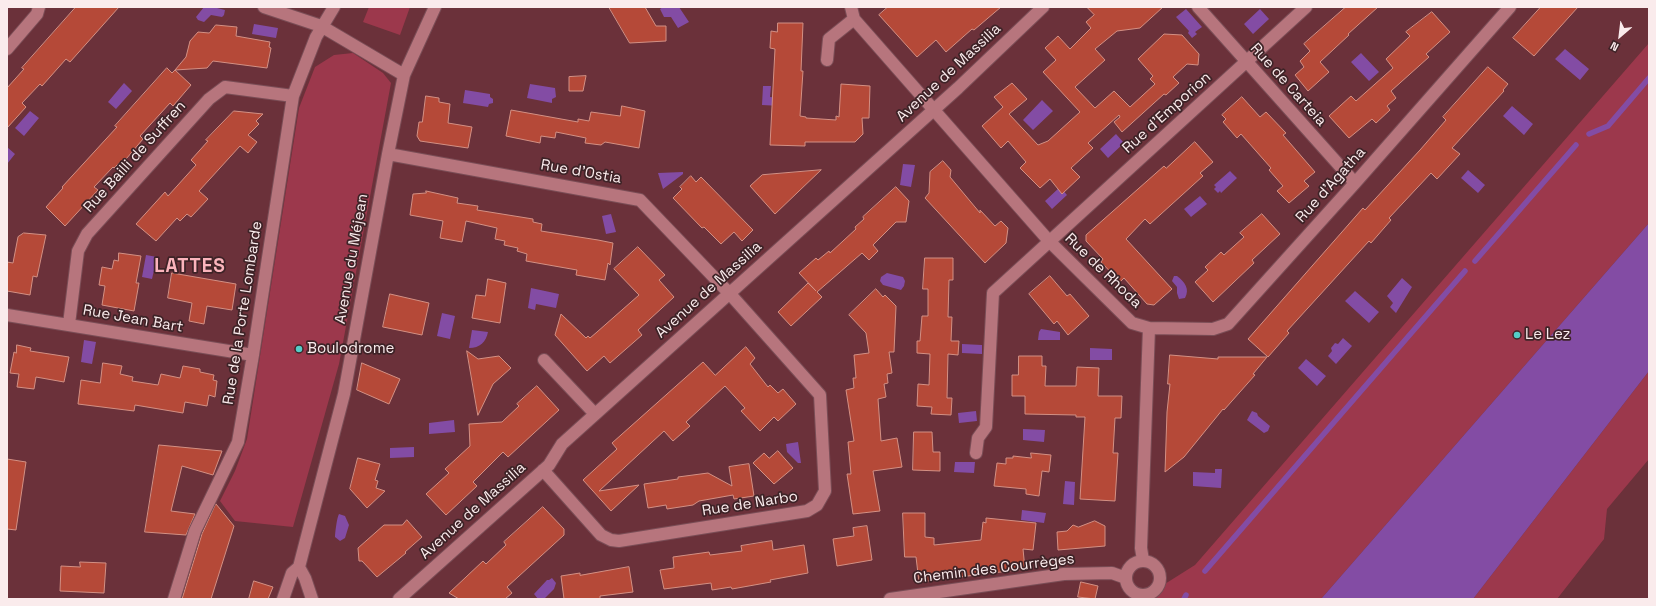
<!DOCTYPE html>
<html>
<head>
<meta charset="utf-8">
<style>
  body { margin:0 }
  #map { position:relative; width:1656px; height:606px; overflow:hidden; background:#6b313a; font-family:"Space Grotesk",sans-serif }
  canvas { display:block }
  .frame { position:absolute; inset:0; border:8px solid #faebec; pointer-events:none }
  .north { position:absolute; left:1600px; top:16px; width:40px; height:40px; -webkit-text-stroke:3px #3e2327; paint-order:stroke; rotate:208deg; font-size:11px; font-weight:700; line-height:16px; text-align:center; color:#faebec }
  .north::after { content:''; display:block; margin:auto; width:14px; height:18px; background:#faebec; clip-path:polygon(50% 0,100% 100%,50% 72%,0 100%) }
</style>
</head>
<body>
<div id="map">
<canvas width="1656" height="606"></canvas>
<div class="frame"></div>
<div class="north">N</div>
</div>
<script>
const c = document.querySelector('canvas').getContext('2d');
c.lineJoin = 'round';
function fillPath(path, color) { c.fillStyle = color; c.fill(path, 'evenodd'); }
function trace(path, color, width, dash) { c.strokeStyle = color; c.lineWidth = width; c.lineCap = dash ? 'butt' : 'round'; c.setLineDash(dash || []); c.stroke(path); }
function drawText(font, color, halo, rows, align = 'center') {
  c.font = font + ' "Space Grotesk",sans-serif'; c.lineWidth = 3.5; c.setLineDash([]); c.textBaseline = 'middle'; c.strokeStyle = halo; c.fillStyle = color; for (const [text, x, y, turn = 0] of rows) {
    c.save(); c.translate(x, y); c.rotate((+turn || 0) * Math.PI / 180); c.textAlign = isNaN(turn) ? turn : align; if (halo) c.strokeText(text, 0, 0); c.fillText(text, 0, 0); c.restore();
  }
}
fillPath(new Path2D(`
  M369 7H410L400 35 363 22Z
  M1649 43V223L1321 599H1141L1195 565Z
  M353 53 383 73 391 83 339 364 293 527 235 521 220 501 235 471 247 439 299 108 315 67 334 55Z
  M1649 371V459L1607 509 1604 539 1557 599H1473Z`), '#9c384c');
fillPath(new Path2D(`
  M204 7H213L225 10 224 15 222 17 211 15 204 22 198 20 196 17Z
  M663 7H679L689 22 678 28 671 17H664L660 9Z
  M1186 9 1202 27 1195 32 1197 34 1192 38 1188 33 1189 31 1176 17Z
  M1260 9 1269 19 1253 34 1244 24Z
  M254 24 278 28 276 38 252 34Z
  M1565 49 1589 69 1580 80 1555 59Z
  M1361 53 1379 72 1369 81 1351 62Z
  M124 83 132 91 116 109 108 102Z
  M530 84 555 88 556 97 552 99V103L527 98Z
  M763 86H771L770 97 781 98V106L762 105Z
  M465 90 490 94V97L493 99V103L489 104 488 107 463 103Z
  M1042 100 1053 111 1033 130 1023 120Z
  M1512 106 1533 124 1524 135 1503 116Z
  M30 111 39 118 24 136 15 128Z
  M1116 134 1124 143 1108 158 1100 149Z
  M7 147 15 154 7 164Z
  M903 164 915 165 911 187 900 185Z
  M1468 170 1485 185 1478 193 1461 178Z
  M1230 171 1237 178 1221 193 1220 191 1218 193 1214 189 1216 187 1214 185Z
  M683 172V174L663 189 658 173Z
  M1060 187 1067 195 1052 209 1045 201Z
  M1200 196 1207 204 1191 217 1184 209Z
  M611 214 616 232 606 234 602 216Z
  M1649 223V371L1473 599H1321Z
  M146 255 157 257 152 279 142 277Z
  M887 273 903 277 905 281 904 286 901 290 883 285 880 281 881 277Z
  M1174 276H1177C1185 282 1190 289 1185 298L1179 299 1177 293V287L1172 281Z
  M1402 278 1412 287 1396 313 1390 307 1393 303 1387 296Z
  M531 288 559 294 556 308 536 304 535 310 528 308Z
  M1355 291 1379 312 1369 323 1345 301Z
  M442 313 455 316 450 339 437 336Z
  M1041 329 1060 332V340H1038L1039 332Z
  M472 330 488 332C486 342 480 348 469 348Z
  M1343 338 1352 346 1336 364 1328 356 1332 351 1331 348 1335 343 1338 344Z
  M84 340 96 342 92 364 81 362Z
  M962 344 982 345V354L962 353Z
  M1090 348 1112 349V360H1090Z
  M1306 359 1326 376 1317 386 1298 368Z
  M976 411 977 421 959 423 958 413Z
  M1252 411 1257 413 1258 416 1270 426 1268 431 1264 433 1247 420Z
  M454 420 455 432 429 434V423Z
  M1023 429 1045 430 1044 442 1023 440Z
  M798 442 801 463H798L787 452 786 444Z
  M414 447V457L390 458V448Z
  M955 462H975L974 473 954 472Z
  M1215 469H1222L1221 488 1193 486V472L1215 473Z
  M1065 481 1075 482 1074 505 1063 504Z
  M1022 510 1046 513 1044 523 1021 520Z
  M339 514 345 516 349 525 345 538 340 541 335 537C335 533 337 517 339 514Z
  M552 578 556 583 554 589 544 599H538L534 594 547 580H549Z`), '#834ca4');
trace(new Path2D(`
  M1589 134 1608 126 1649 78
  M1475 261 1576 145
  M1205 571 1465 271
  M1184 599 1186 595`), '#834ca4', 5.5);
const building = new Path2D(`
  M76 7H119L70 62 66 59 42 86 40 84 22 103 26 107 7 128V88L24 69 22 68Z
  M609 7H645L656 26H666V41L630 43Z
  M888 7H1001L974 30 972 29 946 52 936 40 917 57 879 15Z
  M1087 7H1163L1140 28 1117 31 1095 49 1105 60 1075 87 1095 108 1114 91 1130 107 1155 84 1150 79 1153 76 1138 59 1164 34 1182 35 1199 54 1198 65 1187 64 1173 77 1179 83 1166 95 1164 94 1122 132 1114 122 1120 117 1119 115 1088 143 1093 148 1071 168 1080 177 1062 194 1050 179 1040 188 1020 168 1026 162 1008 141 1001 148 982 126 1003 107 994 97 1012 83 1027 99 1009 114 1038 145 1048 141 1080 112 1043 72 1056 60 1045 48 1058 36 1070 49 1091 28 1086 22 1094 15Z
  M1346 7H1378L1348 34 1349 35 1320 62 1329 72 1308 91 1295 75 1304 67 1300 61 1310 51 1304 44Z
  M1541 7H1578L1534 56 1513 38Z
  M1432 12 1450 32 1426 54 1429 57 1391 91 1396 98 1387 106 1390 110 1376 123 1372 119 1349 138 1329 116 1351 96 1356 101 1393 68 1386 59 1410 36 1406 32Z
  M778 23H803L801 71H803L800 116 806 117V118L836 120V116L839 117 841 84 870 86 869 118H862L863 134 855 142H805V146L770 145 775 49 770 48 771 31 777 32Z
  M216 25 237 27 236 36 270 42 269 47 271 48 267 68 213 61 207 68 175 70 186 57 190 41 198 32 209 33Z
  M1488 67 1508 84 1503 90 1504 91 1452 148 1460 154 1437 179 1431 173 1389 218 1391 220 1371 243 1369 241 1287 331 1289 333 1268 357 1248 339 1363 208 1365 210 1420 150 1446 120 1443 117Z
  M167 68 172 73 175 70 191 85 173 106 170 103 140 136 143 139 121 165 119 163 114 168 113 167 94 187 98 190 65 226 46 207 63 188 62 187 117 127 115 126Z
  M586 76 583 91H569V77Z
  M426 96 439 98V102L450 104 448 123 472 127 468 148 420 141 417 136 419 122H422Z
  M1242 97 1260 117 1266 112 1286 133 1283 135 1315 172 1304 181 1309 186 1289 203 1277 191 1283 186 1269 170 1271 168 1241 134 1237 138 1223 122 1226 119 1222 115Z
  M622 106 645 111 639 148 605 142 601 145 585 143 586 138 556 132 555 138 541 136 540 143 506 136 511 110 578 122V119L589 121 591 112 620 116Z
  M234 111 263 114 256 121 259 124 248 135 257 142 248 153 240 146 199 191 208 199 191 217 187 214 180 221 177 218 156 241 136 224 165 192 168 196 196 165 191 160 208 141 206 140Z
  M1195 142 1213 162 1200 173 1203 176 1150 224 1145 219 1126 239 1172 289 1154 305 1147 304 1124 278 1120 282 1101 262 1103 259 1086 241V235L1164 166 1166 168Z
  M943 161 951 170 950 177 980 213V210L995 226 1001 221 1008 228 1006 243 985 263 925 198 929 193 930 172Z
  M821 170 775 214 750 186 762 175Z
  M691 176 696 182 701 177 753 230 742 241 734 232 721 244 704 227 702 228 673 198 682 189 680 187Z
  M896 187 909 201 906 222H896L873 245 878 251 869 260 862 253 817 292 822 297 791 326 778 312 808 283 816 291 799 273 816 258 818 260 829 251 830 253 856 229 855 227 864 219 863 217Z
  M426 191 458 198 457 203 478 206 477 210 533 219V222L542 224 541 231 598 240 613 243 610 265 608 263 605 280 576 275 577 270 526 261 527 254 517 251 518 248 504 245 505 241 495 239 497 228 466 221 462 242 440 238 443 221 410 215 413 194 426 193Z
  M1262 214 1280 234 1252 260 1254 263 1213 302 1195 282 1208 270 1205 267 1221 252 1224 255 1244 237 1240 233Z
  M24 233 46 235 37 277 33 276 30 295 7 291V262L13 263 18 237Z
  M638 247 665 275 659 280 674 297 638 330 642 335 610 363 604 356 587 371 555 335 561 314 586 338 588 336 590 338 597 332 639 295 614 269Z
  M119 253 141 256 136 283H139L134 311 102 305 105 286 99 285 102 267 112 269 114 260 118 261Z
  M925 258H953V280H949L948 317H952L951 341H959L958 355 948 354 947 398H952L951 415 931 414 932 407 917 406 918 384 929 385 930 354 917 353V341H920L922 316H928V289H923Z
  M172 273 236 284 232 310 207 306 204 324 189 321 192 303 168 298Z
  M1050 276 1067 296 1070 294 1089 316 1068 335 1057 321 1054 324 1029 294Z
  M488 279 506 283 500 323 472 318 476 295 485 296Z
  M876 289 883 297 885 295 896 306 894 352H889L892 373 887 374 888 383 884 384 886 397 878 399 881 441 897 438 902 467 873 471 880 511 853 514 847 474H851L848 442 854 441 846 390 854 388 853 378H856L854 355 869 353 866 333 849 315Z
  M390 294 429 303 422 335 383 327Z
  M17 345 31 348 30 351 69 357 64 382 36 377 34 389 17 387 19 374 10 373 14 352 16 353Z
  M746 347 755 358 750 364 768 387 770 385 778 393 783 389 796 404 778 421 774 417 760 431 741 411 745 408 725 386 686 422 690 426 673 441 664 431 599 491 639 485 611 511 583 480 617 449 612 443 703 362 715 375Z
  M467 351 478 359 499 356 511 368 493 384 478 415Z
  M1170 355 1218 359V357H1267L1253 374 1255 375 1224 410 1223 409 1184 457 1165 472 1167 412 1170 384H1168Z
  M1019 356H1042V366H1046L1045 386H1076L1077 367 1099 368 1098 396H1122L1121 418H1115L1113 453H1118L1115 501 1080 499 1085 417H1076V415L1025 414V396H1012V375H1018Z
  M103 363 122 366 120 374 133 377 132 381 158 385 161 374 180 378 183 366 200 369V372L214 375 213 380 217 381 215 397 209 395 207 406 185 402 183 413 135 405 134 411 78 404 81 380 100 383Z
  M362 363 400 379 389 404 357 390Z
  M537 386 559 410 508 457 503 452 473 482 477 486 446 515 426 494 449 473 445 469 470 446 469 424 502 422 519 406 517 404Z
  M914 432H932L933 452H940V471L913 470Z
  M159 445 222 451 213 475 182 466 171 511 195 514 186 535 145 532Z
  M778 451 793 468 774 484 753 463 764 453 769 458Z
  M1031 453 1051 455 1049 472 1042 471 1039 496 1026 494V489L994 486 997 463 1006 464V458H1013V456L1031 458Z
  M358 458 380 464 375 480 378 481 376 488 385 491 367 508 350 489Z
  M7 459 26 462 16 530 7 529Z
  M749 464 754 496 734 499 733 495 699 501 693 505 667 509 666 505 648 508 644 484 678 479V477L708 473 732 486 729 467Z
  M216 504 234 526 211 599H182L202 534Z
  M543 507 564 529V535L507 587 512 593 505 599H459L449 593 483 561 486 564 506 545 504 542Z
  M903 513H925V537L934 538V545L981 540 983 522 986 523V518L1036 523 1033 550 1023 549 1025 569 919 582 916 557H905Z
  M407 520 422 537 405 552 406 553 377 577 362 561H359L358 548 384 525H402Z
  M1095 521 1105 526V546L1058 550 1057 532 1067 531 1073 525 1078 527Z
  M867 526 872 560 837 566 833 539 854 536 853 528Z
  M772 541 773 550 804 545 808 573 770 580 771 582 732 589 731 587 712 590 711 583 664 589 660 570 674 568 673 557 709 552 710 555 742 551 741 546Z
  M80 562 106 563 104 593 60 591 61 566 80 567Z
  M629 567 633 592 600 596V599H564L561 576 580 573V575Z
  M254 581 273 587 268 599H249Z
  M1081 582 1098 586 1095 599 1078 597Z`);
fillPath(building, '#b54938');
trace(building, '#d39084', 1);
const minor = new Path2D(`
  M264 7 321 26 404 75
  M851 7 854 19 1049 241 1132 323 1149 328 1141 548 1143 560
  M1198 7 1355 183
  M7 49 37 14 39 7
  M827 60 829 39 854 19
  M388 154 640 200 730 294 820 395 825 491 817 505 807 511 619 541 611 540 601 535 543 470
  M7 315 253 355
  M69 324 78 251 87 234 209 99 225 87 293 96
  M1149 328 1213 329 1228 324 1355 183 1510 7
  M544 360 595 414
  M976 453 978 438 986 427 993 293 1306 7
  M1126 578a17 17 0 1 1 34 0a17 17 0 1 1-34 0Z
  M299 567 305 578 312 599
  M174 599 195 531 238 442 253 355 293 96 316 37 334 7
  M283 599 292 573 299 567 344 394 388 154 404 75 435 7
  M399 599 549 465 562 444 958 88 1043 7
  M890 599 1064 574 1112 573 1126 578`);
trace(minor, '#7a4d56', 14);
trace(minor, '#b7757d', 12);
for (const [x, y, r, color] of [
  [1517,335,4,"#54cdc8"],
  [299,349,4,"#54cdc8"]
]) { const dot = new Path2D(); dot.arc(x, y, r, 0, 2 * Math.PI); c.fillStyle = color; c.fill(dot); trace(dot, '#3e2327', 1.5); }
drawText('15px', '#faebec', '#3e2327', [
  ["Avenue de Massilia",949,73,-43],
  ["Rue de Carteia",1288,85,48],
  ["Rue d'Emporion",1167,113,-42],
  ["Rue Bailli de Suffren",135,157,-48],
  ["Rue d'Ostia",581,172,10],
  ["Rue d'Agatha",1331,185,-48],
  ["Avenue du Méjean",352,259,-80],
  ["Rue de Rhoda",1103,271,44],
  ["Avenue de Massilia",709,290,-42],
  ["Rue de la Porte Lombarde",243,313,-81],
  ["Rue Jean Bart",133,319,10],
  ["Rue de Narbo",750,504,-9],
  ["Avenue de Massilia",473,511,-42],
  ["Chemin des Courrèges",994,569,-7]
]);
drawText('15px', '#faebec', '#3e2327', [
  ["Le Lez",1525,335],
  ["Boulodrome",307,349]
], 'left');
c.letterSpacing = '1px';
drawText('bold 19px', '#fbb4bc', '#3e2327', [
  ["LATTES",190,267]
]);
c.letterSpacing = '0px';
</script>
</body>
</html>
